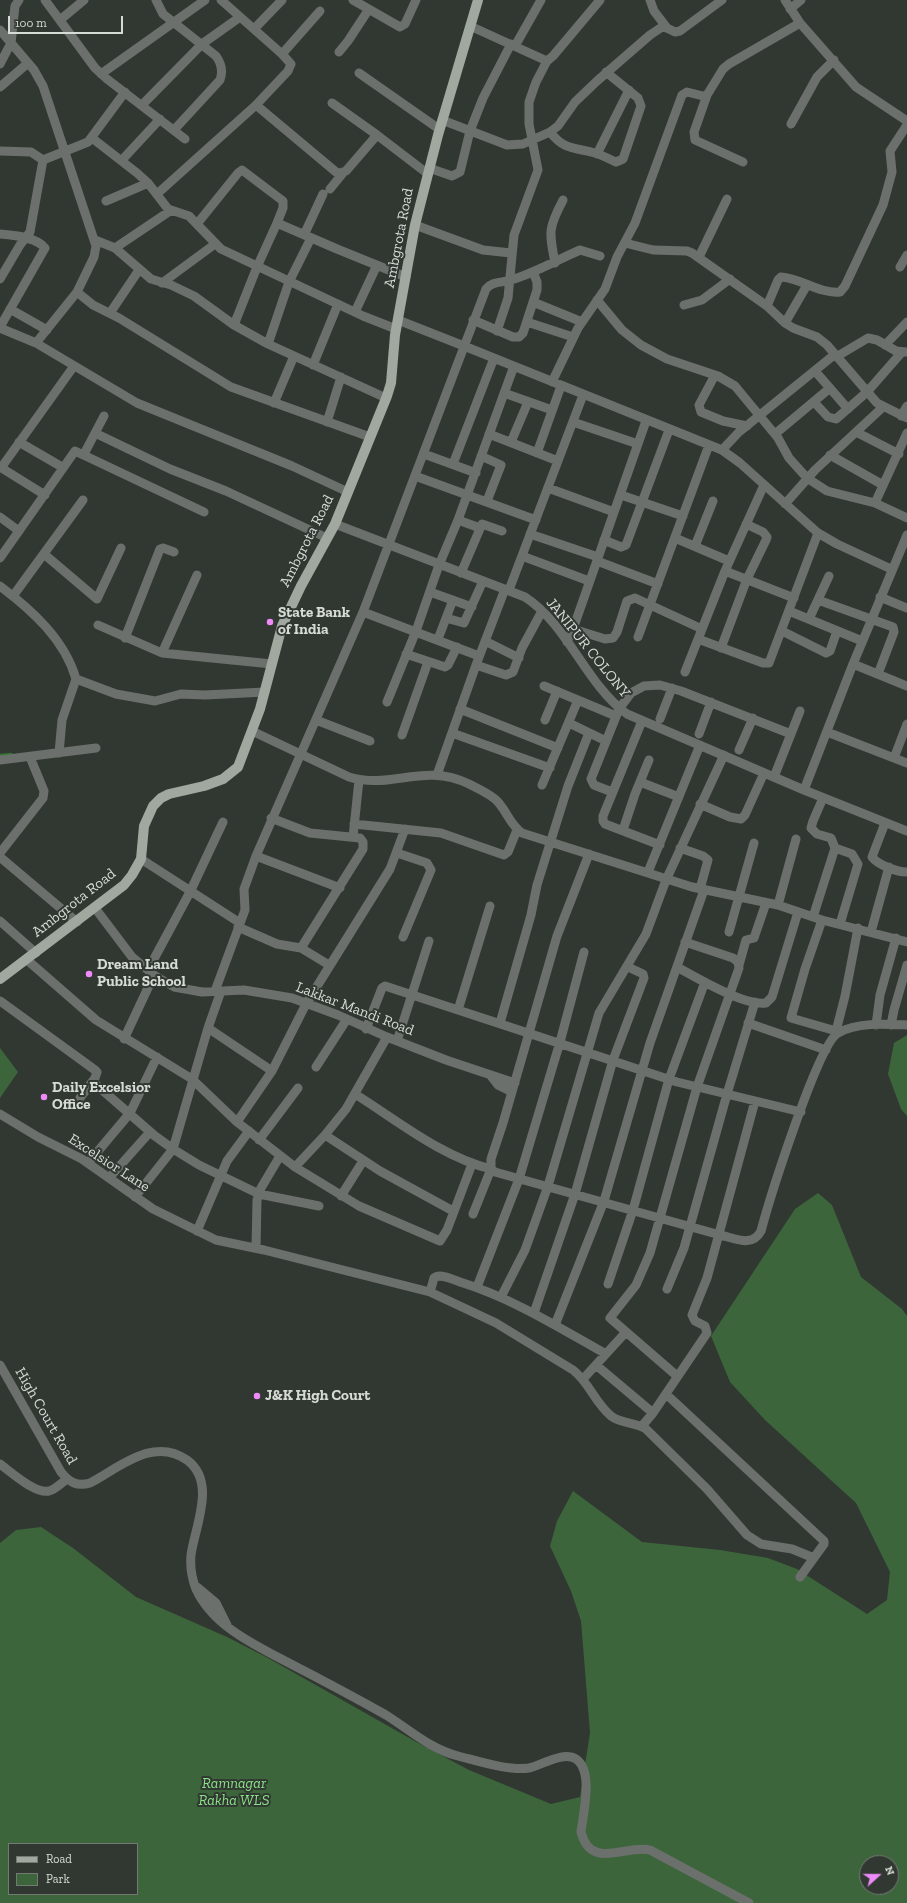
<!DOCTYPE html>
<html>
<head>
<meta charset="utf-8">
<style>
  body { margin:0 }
  #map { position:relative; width:907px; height:1903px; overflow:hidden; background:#313831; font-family:"Zilla Slab",serif }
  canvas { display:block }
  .legend { position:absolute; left:8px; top:1843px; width:130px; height:52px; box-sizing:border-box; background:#313831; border:1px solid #737973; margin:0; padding:5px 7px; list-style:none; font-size:12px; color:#d6dbd6 }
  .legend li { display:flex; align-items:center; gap:8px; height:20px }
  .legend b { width:20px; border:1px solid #737973 }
  .north { position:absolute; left:859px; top:1855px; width:40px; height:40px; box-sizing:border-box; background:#313831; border:1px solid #737973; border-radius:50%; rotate:69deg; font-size:11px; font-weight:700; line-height:16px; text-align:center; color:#d6dbd6 }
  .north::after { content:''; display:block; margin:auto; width:14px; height:18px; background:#ee8bf8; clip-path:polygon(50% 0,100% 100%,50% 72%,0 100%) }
  .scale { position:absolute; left:8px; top:16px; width:115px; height:18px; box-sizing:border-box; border:2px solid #d6dbd6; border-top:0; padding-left:5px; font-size:12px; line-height:14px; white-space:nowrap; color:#d6dbd6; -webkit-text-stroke:3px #313831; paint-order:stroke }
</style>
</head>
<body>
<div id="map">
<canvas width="907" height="1903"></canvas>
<ul class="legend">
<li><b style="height:5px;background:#a1a8a0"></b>Road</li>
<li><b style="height:11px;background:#3c653b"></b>Park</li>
</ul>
<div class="north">N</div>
<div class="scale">100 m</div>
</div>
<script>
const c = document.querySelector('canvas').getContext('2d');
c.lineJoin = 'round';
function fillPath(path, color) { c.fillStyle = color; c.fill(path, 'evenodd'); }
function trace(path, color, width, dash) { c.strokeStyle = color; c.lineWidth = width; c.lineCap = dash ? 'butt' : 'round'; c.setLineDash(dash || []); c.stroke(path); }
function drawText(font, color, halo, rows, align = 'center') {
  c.font = font + ' "Zilla Slab",serif'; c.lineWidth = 4; c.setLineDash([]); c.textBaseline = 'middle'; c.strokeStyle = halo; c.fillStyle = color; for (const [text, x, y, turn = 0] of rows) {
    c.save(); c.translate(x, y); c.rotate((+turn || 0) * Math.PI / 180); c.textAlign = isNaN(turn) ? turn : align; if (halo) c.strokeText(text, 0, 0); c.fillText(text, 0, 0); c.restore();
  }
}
fillPath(new Path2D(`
  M907 1035V1116L901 1109 888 1074 894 1043Z
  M0 1048 18 1072 0 1098Z
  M818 1193 832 1205 861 1277 902 1309 907 1316V1903H0V1543L16 1530 41 1527 73 1548 136 1597 227 1637 268 1658 420 1744 469 1770 551 1804 580 1797 590 1733 581 1621 571 1591 550 1546 557 1521 573 1491 642 1542 720 1550 768 1558 797 1569 867 1614 887 1600 890 1572 856 1503 765 1420 730 1382 711 1336 795 1209ZM9 1844H137V1894H9ZM867 1863H891V1887H867Z`), '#3c653b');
trace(new Path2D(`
  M0 755 11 754`), '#327533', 2.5);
trace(new Path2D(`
  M45 0 95 68 107 79 185 139
  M156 0 163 14 216 56C221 63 223 72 220 80L174 130
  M221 0 282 54 291 64 288 71 256 105
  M353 0 400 27 405 24 416 0
  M650 0 654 11 667 28
  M785 0 800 23 856 87 907 121
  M790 9 801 0
  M60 20 84 0
  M470 26 547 61 553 56 600 0
  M254 29 282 0
  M0 30 34 70 43 86 96 246 94 257 77 292 36 343
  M515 46 541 0
  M339 52 348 41 369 9
  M282 54 320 11
  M0 64 11 43 15 6 19 0
  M359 73 439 129
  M101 74 205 0
  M0 87 28 63
  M707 95 694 132 695 140 743 162
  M332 103 377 135 428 174
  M142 105 202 44 240 17
  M442 120 507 145 523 144 550 132 558 126 575 102 597 81 650 35 662 27 667 28 675 32 680 31 722 0
  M791 124 817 77 834 60
  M550 132C565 151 574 147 595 153 602 155 609 159 616 162L623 159 641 106 638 98 606 72
  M92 138 137 173 148 183 168 209 189 216 221 249 363 316 396 329
  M0 151 31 152 43 160 88 142 125 92
  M597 154 629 90
  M122 160 160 119
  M429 168 452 176 460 172 470 131 483 98 511 44
  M330 189 343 173
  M157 194 256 105 336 172 340 173 346 171 377 135
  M106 201 148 183
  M197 224 238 173 242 170 283 201V208L277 223 337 249 406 277
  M415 225 483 250 511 253
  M0 234C13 235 36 237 45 248L0 327
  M304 235 323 194
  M95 240 115 248 151 279 171 285 194 296 234 325 268 344 386 398
  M625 243 653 250 687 251 692 253 767 306 785 323 793 328 817 337 827 345 877 403 907 418
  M115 248 170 211
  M699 257 727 199
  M555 263C549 232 548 228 563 200
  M900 267 907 255
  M0 279 20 245 30 232 43 160
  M162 283 215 244
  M77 292 93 305 119 318 231 387 370 437
  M597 300 622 330 641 345 667 359 718 376 735 386 778 438 789 458 807 478 827 491 875 503 907 518
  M533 302 582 322
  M684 305 702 300 730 279
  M767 306 778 280 781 277C801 278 819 294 840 292L845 286 883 205 892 172 890 151 907 125
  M10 309 47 330
  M355 312 377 265
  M110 313 139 270
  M398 320 464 346 722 450 740 463 818 533 837 544 891 569
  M473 320 513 337H519L523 333 537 290V282L533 272
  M527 322 573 337
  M785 323 807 285
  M234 325 257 267 277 223
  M0 328 36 343 137 403 292 466 348 492
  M497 331 508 298 514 235 538 170 529 124V102L536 82 547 61
  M268 344 289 282 311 238
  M885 345 907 322
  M836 357 868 338 877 340 896 351 906 352
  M313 365 338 304
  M815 371 848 409
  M715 375 699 405 701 412 723 421 747 426
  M552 382 578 328 605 289 617 257 635 223 682 95 687 92 703 96 707 95 723 69 729 64 800 23
  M504 393 552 410
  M814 402 828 417 836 419 867 392 902 352
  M274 403 294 356
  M901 416 907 406
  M327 422 341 377
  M573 422 638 444
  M856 432 899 454
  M95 433 170 469 226 491 327 538
  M489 434 558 461
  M775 434 830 388
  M19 442 62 467
  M511 442 528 402
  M722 450 739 432 834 355
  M537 453 561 386
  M84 454 104 416
  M424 454 476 473
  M830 455 883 485
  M481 456 501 465 487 501
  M453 464 494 358
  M0 467 45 495
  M1 468 74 366
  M415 476 536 520
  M548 488 614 512
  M621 495 683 516
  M875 503 907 433
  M785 504 815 470 883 407
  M0 517 19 531
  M458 520 480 528
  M335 524 525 597C569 626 585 683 627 714L804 790 907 831
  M530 534 598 557
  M675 538 729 561
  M604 540 621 547 626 545 669 430
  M695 546 713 501
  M44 554 97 599 121 548
  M522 556 589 581
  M0 558 75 451 204 512
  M597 561 658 584
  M725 571 794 598
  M461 573 482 524 502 531
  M0 586C32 610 65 640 76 679
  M509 590 583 395
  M430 592 472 607
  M13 596 83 500
  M880 597 907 608
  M818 600 893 627 894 632 878 674
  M789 611 862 641
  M363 612 479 656
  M446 618 464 623 483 581
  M809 619 829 576
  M98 625 162 653 272 664
  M573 629 605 639 613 638 617 632 627 601 635 598 702 629
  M782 631 826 653 830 651 837 631
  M638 637 709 445
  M125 638 160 549 163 548 174 552
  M438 639 453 600
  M698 639 763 663H769L818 533
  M485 641 519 658
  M567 642 573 629 646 421
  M721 648 747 579 766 540 767 537 763 532 746 524
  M162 653 197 575
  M406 654 445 667 448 665 457 647
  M853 664 907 686
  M476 665 506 675 513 672 522 648 542 611
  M685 672 725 571 764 485
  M544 686 616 716
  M387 702 416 631 439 565 458 520 514 366
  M460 709 558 748
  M660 719 672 688
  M316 720 370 741
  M545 720 557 691
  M642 721 603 816V821L605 824 660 845
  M569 723 606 741
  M252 731 349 777C392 790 423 762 469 784 478 789 491 794 498 802 507 812 511 826 522 833L692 887 778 905 822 920 907 942
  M827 732 907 763
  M452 733 550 768
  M699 734 711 702
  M402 735 428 662
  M739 750 753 718
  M59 753 62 720 76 679 116 694 155 701 181 694 205 695 265 692
  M894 758 907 724
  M0 760 96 748
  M437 775 476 665 505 589
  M774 777 800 711
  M640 782 679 797
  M542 785 578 700
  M804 790 853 664 907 535
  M612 792 594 785 591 779 619 709 631 693 644 686 660 685 681 691 791 734
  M700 804 730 817 741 819 745 815 764 773
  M271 818 310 833 360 838 363 842V849L301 948
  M885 823 872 857C878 865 897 872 907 872
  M354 824 441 833 504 855 508 852 517 830
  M623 830 635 794 649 760
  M353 837 359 780
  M680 848 703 856 708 860 700 889
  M835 848 852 854 858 864 840 924
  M0 853 43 798 44 791 30 757
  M397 853 427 863 431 870 403 937
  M589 854 557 936 503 1123 491 1159V1169L495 1172 720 1235C735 1238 752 1248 761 1231 769 1201 818 1044 838 1033 857 1022 886 1024 907 1025
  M256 856 340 888
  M0 857 77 922
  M141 859 240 923
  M648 872 700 745
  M778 905 796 839
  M95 908 132 957 154 975 174 987 202 992 244 990 292 998 338 1015 387 1037 446 1060 515 1083
  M813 917 835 848 831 838 817 834 811 828 813 821 823 798
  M822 920 805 969 791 1018 836 1031
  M0 921 36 953
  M238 927 277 944 301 948 329 965
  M729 932 754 843
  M871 932 889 867
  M26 959 96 1020 192 1079 237 1122 295 1167 359 1206 440 1241 447 1230 472 1164
  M739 965 746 940 754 938 766 903
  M677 967C697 978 744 1006 766 1003L772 997 798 912
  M148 970 190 892 223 822
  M215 991 245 910 244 889 256 856 363 612 486 289C492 281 502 283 511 280 535 273 557 260 580 250L600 256
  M0 1001 95 1070 97 1072 95 1078 80 1098
  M458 1010 490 906
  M500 1023 531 915 537 885 568 786 589 733
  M748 1023 826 1050
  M876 1025 880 995 896 938
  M891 1025 894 1010 907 965
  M208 1028 272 1071
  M366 1029 382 988 385 986 677 1082 801 1112
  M835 1035 845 996 858 928
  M124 1039 154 975
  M397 1041 429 941
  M316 1067 347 1019
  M491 1076 498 1085 512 1092
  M93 1082 155 1136 173 1149 199 1165 259 1194 319 1206
  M355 1094C398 1121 442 1157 491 1169L473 1214
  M0 1114 38 1137 82 1159 153 1209 216 1240 264 1250 430 1292 434 1278C440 1273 452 1279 460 1282 512 1298 558 1327 606 1354
  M237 1122 272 1071 306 1004 390 869 405 829
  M325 1135 380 1171 453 1211
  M259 1140 298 1088
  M88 1163 130 1113 157 1057
  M295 1167 325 1135 346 1109 387 1037
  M109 1178 150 1132
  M341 1196 363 1161
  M135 1197 173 1149 208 1028 221 991
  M197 1231 227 1161 249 1131
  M256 1248 257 1200 261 1188 280 1156
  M608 1284 633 1210 669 1079 705 982
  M477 1287 519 1179 560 1042 584 952
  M667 1289 684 1248 727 1094 755 1002
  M430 1292 496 1323 573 1370C589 1382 595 1403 611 1416 621 1424 636 1422 646 1429L707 1489 747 1535 761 1544 792 1549 814 1558
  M501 1297 525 1250 548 1186 599 1013 646 934 666 880 724 755
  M534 1313 575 1194 613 1060 644 978 643 974 628 967
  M555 1325 604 1201 650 1043 704 890
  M0 1365 61 1472C69 1482 77 1487 90 1483 119 1468 153 1436 187 1460 217 1482 195 1526 191 1555 190 1566 192 1579 196 1589 213 1626 255 1645 289 1663 322 1680 354 1697 386 1715 410 1730 430 1749 458 1756 478 1761 509 1771 529 1768 542 1765 563 1751 576 1759 594 1771 583 1814 581 1832 591 1871 626 1844 650 1850L749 1903
  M596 1365 653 1413
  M677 1376 610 1318 636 1285 650 1253 697 1087 739 968 738 962 733 958 685 942
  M583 1379 626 1332
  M666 1394 824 1541V1544L800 1577
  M642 1426 653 1413 707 1333 705 1326 695 1321 692 1315 707 1278 755 1101
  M0 1464C11 1472 35 1494 49 1491 56 1489 61 1483 67 1479
  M197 1587 216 1603 227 1625`), '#6c706c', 9);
trace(new Path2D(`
  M0 979 124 885 132 875 141 859 144 826 153 806 161 798 169 794 204 786 223 779 238 767 260 709 282 626 301 586 335 524 387 396 391 383 395 335 415 225 438 135 478 0`), '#a1a8a0', 10);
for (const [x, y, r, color] of [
  [270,622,4,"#ee8bf8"],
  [89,974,4,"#ee8bf8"],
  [44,1097,4,"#ee8bf8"],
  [257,1396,4,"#ee8bf8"]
]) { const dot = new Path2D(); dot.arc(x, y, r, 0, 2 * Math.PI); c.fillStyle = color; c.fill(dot); trace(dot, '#313831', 1.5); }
drawText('15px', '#d6dbd6', '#313831', [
  ["Ambgrota Road",399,238,-79],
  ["Ambgrota Road",307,541,-63],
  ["JANIPUR COLONY",588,648,51],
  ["Ambgrota Road",74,903,-38],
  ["Lakkar Mandi Road",355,1009,21],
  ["Excelsior Lane",109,1163,33],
  ["High Court Road",46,1416,60]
]);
drawText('bold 15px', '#d6dbd6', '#313831', [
  ["State Bank",278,613],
  ["of India",278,630],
  ["Dream Land",97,965],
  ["Public School",97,982],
  ["Daily Excelsior",52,1088],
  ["Office",52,1105],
  ["J&K High Court",265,1396]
], 'left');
drawText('italic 15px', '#89e288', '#313831', [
  ["Ramnagar",234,1784],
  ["Rakha WLS",234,1801]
]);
</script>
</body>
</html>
